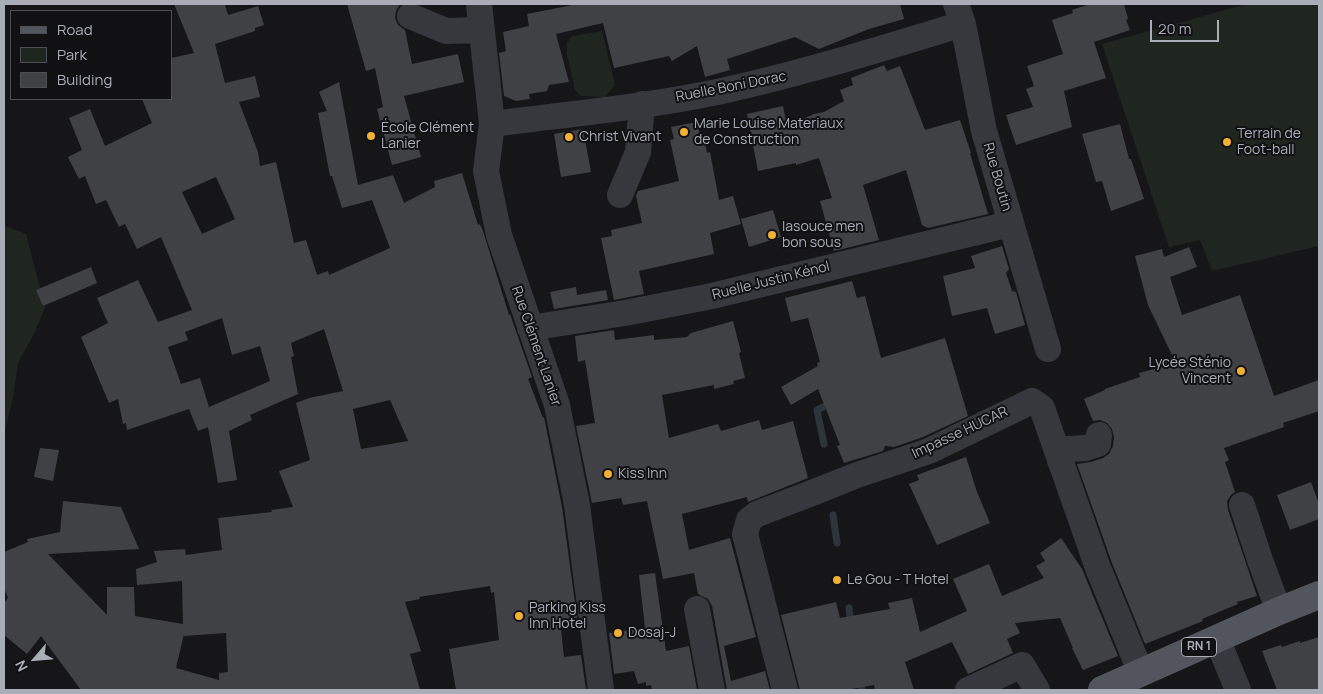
<!DOCTYPE html>
<html>
<head>
<meta charset="utf-8">
<style>
  body { margin:0 }
  #map { position:relative; width:1323px; height:694px; overflow:hidden; background:#161618; font-family:Manrope,sans-serif }
  canvas { display:block }
  .frame { position:absolute; inset:0; border:5px solid #a8adb8; pointer-events:none }
  .legend { position:absolute; left:10px; top:10px; width:162px; height:90px; box-sizing:border-box; background:#111113; border:1px solid #4d4f55; margin:0; padding:6px 9px; list-style:none; font-size:15px; color:#a8adb8 }
  .legend li { display:flex; align-items:center; gap:10px; height:25px }
  .legend b { width:25px; border:1px solid #4d4f55 }
  .north { position:absolute; left:10px; top:634px; width:50px; height:50px; -webkit-text-stroke:4px #111113; paint-order:stroke; rotate:243deg; font-size:14px; font-weight:700; line-height:20px; text-align:center; color:#a8adb8 }
  .north::after { content:''; display:block; margin:auto; width:18px; height:22px; background:#a8adb8; clip-path:polygon(50% 0,100% 100%,50% 72%,0 100%) }
  .scale { position:absolute; left:1150px; top:20px; width:69px; height:22px; box-sizing:border-box; border:2px solid #a8adb8; border-top:0; padding-left:6px; font-size:15px; line-height:18px; white-space:nowrap; color:#a8adb8; -webkit-text-stroke:4px #111113; paint-order:stroke }
</style>
</head>
<body>
<div id="map">
<canvas width="1323" height="694"></canvas>
<div class="frame"></div>
<ul class="legend">
<li><b style="height:6px;background:#53555c"></b>Road</li>
<li><b style="height:14px;background:#1e261f"></b>Park</li>
<li><b style="height:14px;background:#404145"></b>Building</li>
</ul>
<div class="north">N</div>
<div class="scale">20 m</div>
</div>
<script>
const c = document.querySelector('canvas').getContext('2d');
c.lineJoin = 'round';
function fillPath(path, color) { c.fillStyle = color; c.fill(path, 'evenodd'); }
function trace(path, color, width, dash) { c.strokeStyle = color; c.lineWidth = width; c.lineCap = dash ? 'butt' : 'round'; c.setLineDash(dash || []); c.stroke(path); }
function drawText(font, color, halo, rows, align = 'center') {
  c.font = font + ' Manrope,sans-serif'; c.lineWidth = 4; c.setLineDash([]); c.textBaseline = 'middle'; c.strokeStyle = halo; c.fillStyle = color; for (const [text, x, y, turn = 0] of rows) {
    c.save(); c.translate(x, y); c.rotate((+turn || 0) * Math.PI / 180); c.textAlign = isNaN(turn) ? turn : align; if (halo) c.strokeText(text, 0, 0); c.fillText(text, 0, 0); c.restore();
  }
}
fillPath(new Path2D(`
  M1247 4H1319V246L1212 271 1200 240 1169 247 1102 44Z
  M602 31 615 85 605 97 581 96 575 90 567 55V43L572 36Z
  M4 225 26 234 45 308 34 334 18 363 13 398 4 435Z`), '#1e261f');
trace(new Path2D(`
  M824 444 817 410 832 403
  M833 515 837 543
  M849 608 851 625
  M860 678 862 690`), '#2c353c', 7);
fillPath(new Path2D(`
  M174 4H225L228 15 258 6 264 25 255 28V31L215 44 225 83 255 76 260 97 239 102 258 152 260 166 276 162 294 243 306 240 317 275 328 271 329 275 390 248 372 200 342 208 332 176H330L318 113 327 111 319 92 339 82 358 185 393 175 404 203 435 187 434 181 462 173 478 225 480 224 483 231 509 315 510 314 532 377 528 379 543 418 544 417 562 507 577 618 560 620 564 657 581 655 586 690H456L449 649 499 640 494 592 491 593 490 586 419 597 420 599 405 602 421 651 410 654 420 690H81L41 636 27 654 4 635V603L8 598 4 588V552L28 542 27 539 60 532 63 501 121 507 139 549 48 554 107 615V587H134L135 616 183 624 182 581 137 585 136 569 157 562 154 551 185 549 186 555 222 550 218 518 272 512 271 510 293 507 279 471 310 460 296 403 309 398 343 391 324 329 291 343 294 356 291 357 298 394 250 415 252 420 229 431 237 480 218 483 208 427 198 431 189 409 127 430 126 423 123 424 118 399 109 403 81 337 108 323 97 298 138 280 158 322 192 310 161 237 137 249 125 224 119 227 106 200 96 204 85 176 79 179 68 157 82 150 69 118 90 109 105 146 152 123 142 99H171V58L194 53ZM216 177 235 219 202 234 182 192ZM222 318 232 355 260 346 270 381 209 407 200 378 181 384 168 347 188 340 185 332ZM390 400 408 441 361 449 353 409ZM226 633 228 672 219 673V680L176 668 184 634V636Z
  M347 4H400L396 11 395 18 398 25 405 30 412 64 458 54 464 82 404 96 421 157 392 165 377 109 383 107 375 68 366 71Z
  M578 4H900L904 19 869 29 819 49 795 37 727 59 730 70 705 77 697 46 672 61 669 56 614 68 603 23 556 34 569 82 549 85 547 91 529 94 530 99 516 101 504 96 499 53 506 51 503 32 529 26 527 14Z
  M1090 4H1124L1128 19 1126 20 1130 30 1094 42 1106 78 1064 91 1072 127 1016 145 1006 115 1033 107 1026 89 1034 86 1027 66 1063 54 1052 20 1073 13 1072 10Z
  M884 65 887 71 900 66 925 130 960 120 971 153H970L988 214 928 228 922 225 906 170 863 185 879 240 834 251 820 201 832 198 819 158 796 165V163L758 171 747 114 783 106 787 126 814 114 824 112 844 101 840 90 853 85 851 78Z
  M697 122 700 134 703 133 707 153 710 152 719 200 733 196 741 224 710 233 714 254 639 271 644 294 614 300 601 238 612 236 611 230 642 223 636 196 638 191 679 181 670 140 674 139 671 127Z
  M1120 124 1129 159H1131L1144 199 1111 211 1102 181 1096 182 1082 134Z
  M583 129 591 172 561 177 554 134Z
  M773 210 781 237 749 247 741 219Z
  M1002 246 1009 269 1006 273 1012 291 1016 292 1025 325 995 334 987 308 952 316 943 276 975 268 971 256Z
  M1189 247 1197 267 1170 277 1182 315 1240 295 1274 396 1319 380V411L1283 423 1284 427 1224 448 1229 460 1225 462 1235 492 1231 495 1227 501 1228 510 1257 596 1237 602 1238 604 1202 619 1203 621 1145 644 1112 563 1077 464 1091 462 1103 458 1109 454 1113 446 1114 437 1112 429 1107 423 1100 420 1093 421 1084 399 1105 390V389L1140 377 1139 373 1162 367 1160 362 1173 357 1148 305 1135 256 1162 249 1164 257Z
  M91 267 97 283 43 306 36 290Z
  M852 281 857 298 865 296 881 358 945 338 968 416 923 437 894 447 885 446 883 451 844 463 837 446 840 445 818 389 791 405 781 387 818 366 817 363 820 362 808 318 791 322 785 298Z
  M576 287 577 295 606 290 608 300 554 309 550 292Z
  M733 321 741 352 739 353 745 378 733 381 734 384 714 389V385L662 395 669 438 718 424 721 431 759 420 762 430 793 421 808 478 748 502 747 497 682 514 689 550 730 538 756 637 724 646 731 681 765 671 770 690H727L712 606 708 599 698 594 694 573 663 579 647 501 623 505 621 498 592 503 576 426 595 423 585 360 578 362 575 336 614 330 615 340 654 335V340L687 337 691 333Z
  M40 448 59 450 53 481 34 477Z
  M966 457 977 492 990 523 937 545 909 484 919 480 917 475Z
  M1311 482 1319 504V519L1290 530 1277 495Z
  M1061 538 1082 569 1118 656 1083 670 1072 648H1073L1060 618 1015 623 1020 633 1007 639 1013 653 968 674 952 642 905 662 914 690H875L874 685 846 690H800L781 615 836 602 840 618 890 609 888 603 912 598 920 632 967 611 953 579 989 564 1002 596 1044 578 1036 566 1045 561 1040 553Z
  M655 573 666 651 689 646 697 690H652L651 685 646 686V682L638 684 634 671 614 674 609 633 645 628 639 575Z
  M1319 637V690H1277L1262 651 1281 645 1282 647 1300 641V643Z`), '#404145');
trace(new Path2D(`
  M479 4 492 124 486 171 499 235 557 405 577 505 601 690
  M956 4 963 24 984 131 1048 349
  M410 16 446 31 481 30
  M492 124C569 114 647 107 722 91 804 73 883 48 963 24
  M620 195 638 152 642 104
  M530 328 625 313 712 296 1010 224
  M1060 461 1068 449 1086 448 1098 444 1099 435
  M1242 505 1260 560 1279 611
  M697 609 712 690
  M1217 639 1238 690
  M785 690 745 534 749 520 757 514 817 491 857 475 929 451 1032 401 1042 408 1098 568 1141 673
  M968 690 1022 665 1037 690`), '#37383d', 26);
trace(new Path2D(`
  M1102 690 1279 611 1319 595`), '#53555c', 28);
for (const [x, y, r, color] of [
  [684,132,5,"#f2b134"],
  [371,136,5,"#f2b134"],
  [569,137,5,"#f2b134"],
  [1227,142,5,"#f2b134"],
  [772,235,5,"#f2b134"],
  [1241,371,5,"#f2b134"],
  [608,474,5,"#f2b134"],
  [837,580,5,"#f2b134"],
  [519,616,5,"#f2b134"],
  [618,633,5,"#f2b134"]
]) { const dot = new Path2D(); dot.arc(x, y, r, 0, 2 * Math.PI); c.fillStyle = color; c.fill(dot); trace(dot, '#111113', 2); }
for (const [x, y, w] of [
  [1199,647,35]
]) { const box = new Path2D(); box.roundRect(x - w / 2, y - 9.5, w, 19, 4); c.fillStyle = '#111113'; c.fill(box); trace(box, '#a8adb8', 1); }
drawText('bold 12px', '#a8adb8', null, [
  ["RN 1",1199,647]
]);
drawText('14px', '#a8adb8', '#111113', [
  ["Ruelle Boni Dorac",731,87,-11],
  ["Rue Boutin",997,177,74],
  ["Ruelle Justin Kénol",771,281,-14],
  ["Rue Clément Lanier",536,346,71],
  ["Impasse HUCAR",960,433,-25]
]);
drawText('14px', '#a8adb8', '#111113', [
  ["Marie Louise Materiaux",694,124],
  ["de Construction",694,140],
  ["École Clément",381,128],
  ["Lanier",381,144],
  ["Terrain de",1237,134],
  ["Foot-ball",1237,150],
  ["Christ Vivant",579,137],
  ["lasouce men",782,227],
  ["bon sous",782,243],
  ["Lycée Sténio",1231,363,"right"],
  ["Vincent",1231,379,"right"],
  ["Kiss Inn",618,474],
  ["Le Gou - T Hotel",847,580],
  ["Parking Kiss",529,608],
  ["Inn Hotel",529,624],
  ["Dosaj-J",628,633]
], 'left');
</script>
</body>
</html>
